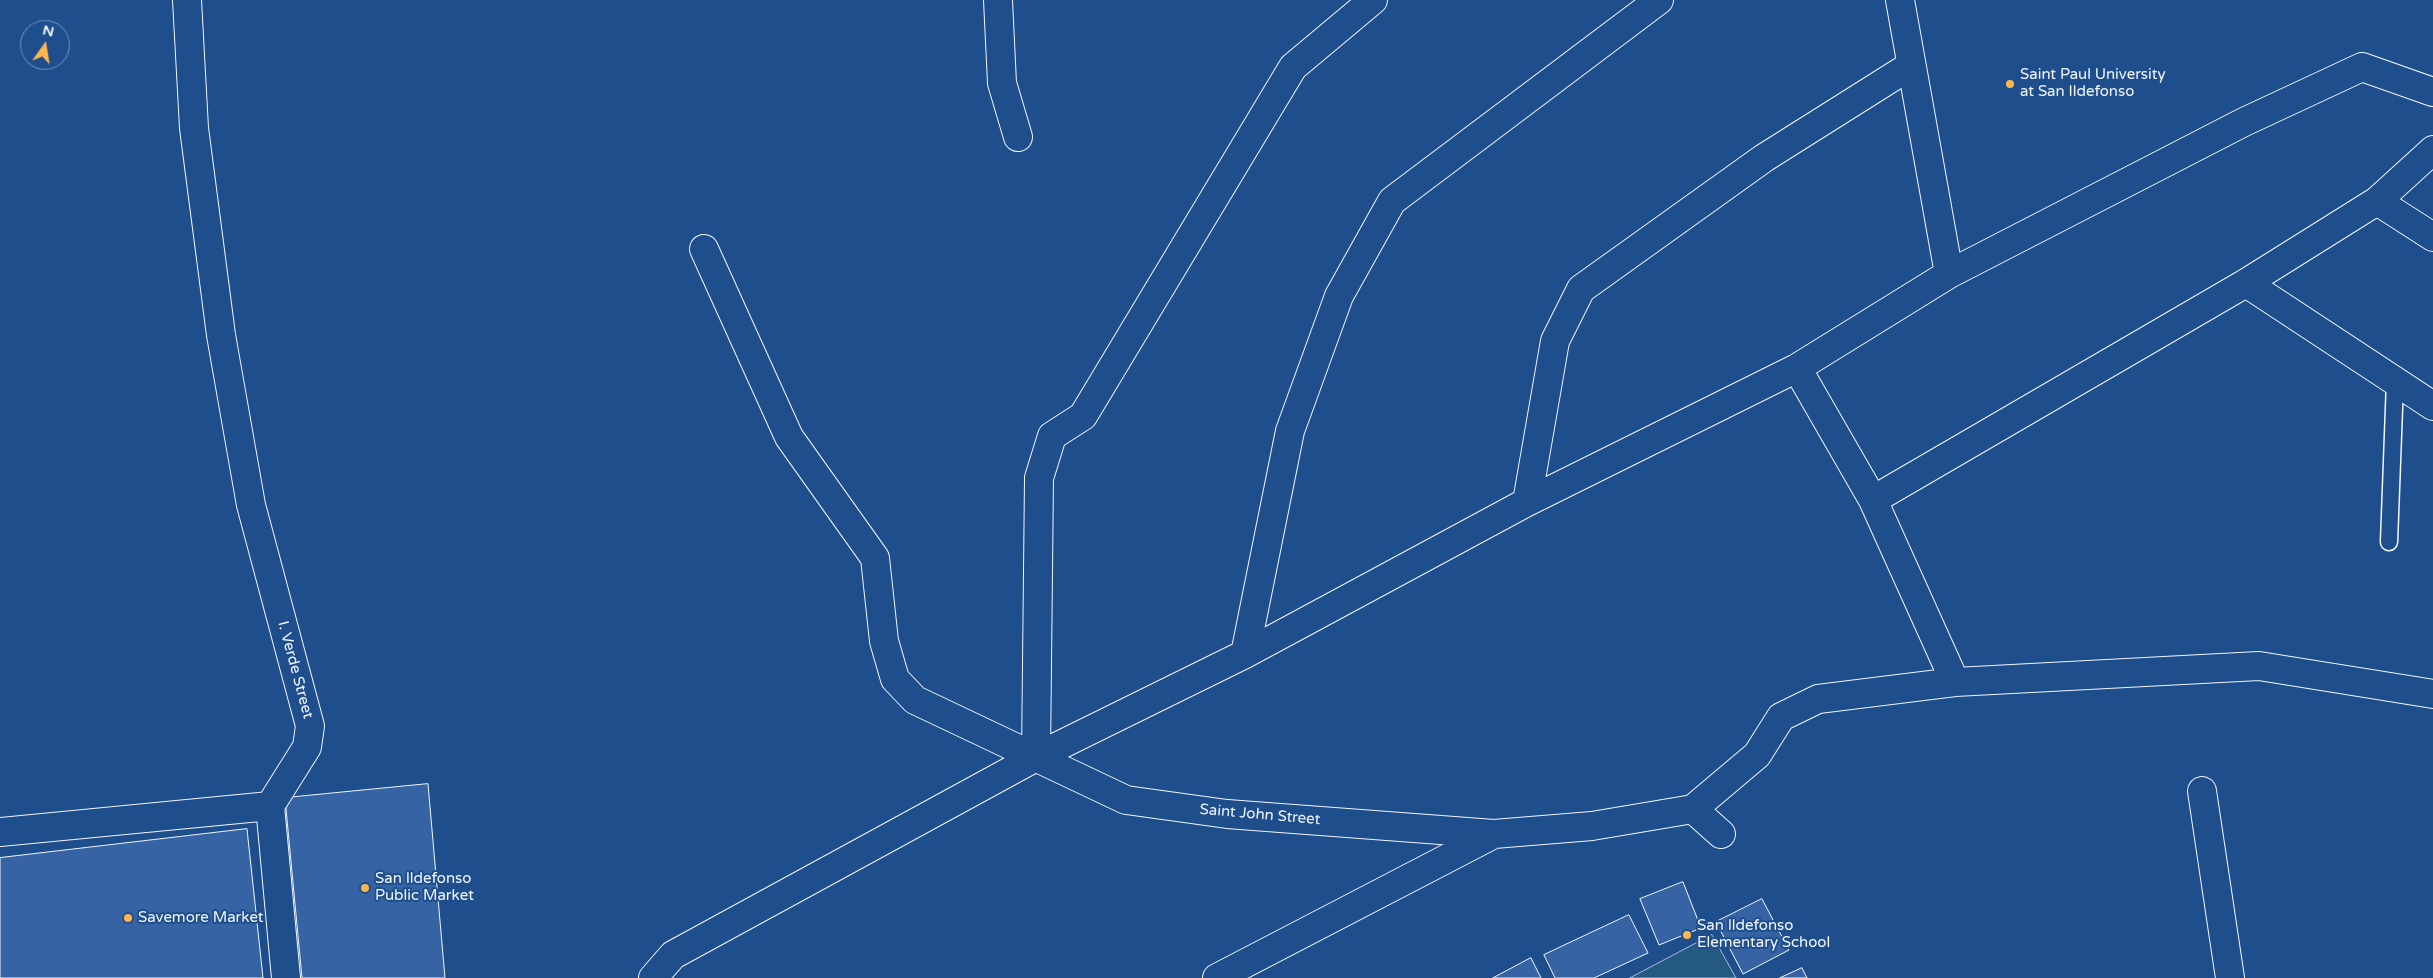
<!DOCTYPE html>
<html>
<head>
<meta charset="utf-8">
<style>
  body { margin:0 }
  #map { position:relative; width:2433px; height:978px; overflow:hidden; background:#1f4e8c; font-family:"Varela Round",sans-serif }
  canvas { display:block }
  .north { position:absolute; left:20px; top:20px; width:50px; height:50px; box-sizing:border-box; background:#1f4e8c; border:1px solid #7391ba; border-radius:50%; rotate:13deg; font-size:14px; font-weight:700; line-height:20px; text-align:center; color:#f2f6ff }
  .north::after { content:''; display:block; margin:auto; width:18px; height:22px; background:#ffb74d; clip-path:polygon(50% 0,100% 100%,50% 72%,0 100%) }
</style>
</head>
<body>
<div id="map">
<canvas width="2433" height="978"></canvas>
<div class="north">N</div>
</div>
<script>
const c = document.querySelector('canvas').getContext('2d');
c.lineJoin = 'round';
function fillPath(path, color) { c.fillStyle = color; c.fill(path, 'evenodd'); }
function trace(path, color, width, dash) { c.strokeStyle = color; c.lineWidth = width; c.lineCap = dash ? 'butt' : 'round'; c.setLineDash(dash || []); c.stroke(path); }
function drawText(font, color, halo, rows, align = 'center') {
  c.font = font + ' "Varela Round",sans-serif'; c.lineWidth = 4; c.setLineDash([]); c.textBaseline = 'middle'; c.strokeStyle = halo; c.fillStyle = color; for (const [text, x, y, turn = 0] of rows) {
    c.save(); c.translate(x, y); c.rotate((+turn || 0) * Math.PI / 180); c.textAlign = isNaN(turn) ? turn : align; if (halo) c.strokeText(text, 0, 0); c.fillText(text, 0, 0); c.restore();
  }
}
const green = new Path2D(`
  M1712 935 1736 978H1630Z`);
fillPath(green, '#245a82');
trace(green, '#a8bbd7', 1);
const building = new Path2D(`
  M428 784 445 978H302L285 798Z
  M247 829 263 978H0V858Z
  M1683 882 1701 928 1659 945 1640 899Z
  M1762 899 1789 950 1743 974 1716 922Z
  M1629 915 1648 953 1594 978H1555L1544 955Z
  M1531 958 1541 978H1493Z
  M1802 968 1807 978H1780Z`);
fillPath(building, '#3563a3');
trace(building, '#f2f6ff', 1);
const lane = new Path2D(`
  M2389 542 2395 381`);
const street = new Path2D(`
  M187 0 194 128 221 335 251 505 310 726 307 747 270 806 286 978
  M998 0 1002 83 1018 137
  M1900 0 1949 274
  M2377 201 2433 237
  M704 249 789 437 875 558 884 641 895 679 915 700 1126 800 1227 814 1494 834
  M2246 283 2433 406
  M1797 368 1873 500 1955 682
  M1873 500 2246 283 2377 201 2433 150
  M1527 502 1555 341 1581 289 1764 158 1910 66
  M1245 654 1290 431 1339 296 1392 201 1659 0
  M1036 757 1039 478 1052 436 1083 416 1293 67 1373 0
  M2202 791 2230 978
  M1693 809 1721 834
  M0 832 270 806
  M653 978 673 955 1036 757 1245 654 1527 502 1797 368 1949 274 2244 122 2362 67 2433 92
  M1217 978 1494 834 1592 826 1693 809 1757 755 1781 717 1818 699 1955 682 2259 666 2433 694`);
trace(lane, '#f2f6ff', 19);
trace(street, '#f2f6ff', 30);
trace(lane, '#1f4e8c', 16);
trace(street, '#1f4e8c', 28);
for (const [x, y, r, color] of [
  [2010,84,5,"#ffb74d"],
  [365,888,5,"#ffb74d"],
  [128,918,5,"#ffb74d"],
  [1687,935,5,"#ffb74d"]
]) { const dot = new Path2D(); dot.arc(x, y, r, 0, 2 * Math.PI); c.fillStyle = color; c.fill(dot); trace(dot, '#1f4e8c', 2); }
drawText('15px', '#f2f6ff', '#1f4e8c', [
  ["Saint Paul University",2020,75],
  ["at San Ildefonso",2020,92],
  ["San Ildefonso",375,879],
  ["Public Market",375,896],
  ["Savemore Market",138,918],
  ["San Ildefonso",1697,926],
  ["Elementary School",1697,943]
], 'left');
drawText('15px', '#f2f6ff', '#1f4e8c', [
  ["I. Verde Street",295,670,75],
  ["Saint John Street",1260,815,5]
]);
</script>
</body>
</html>
